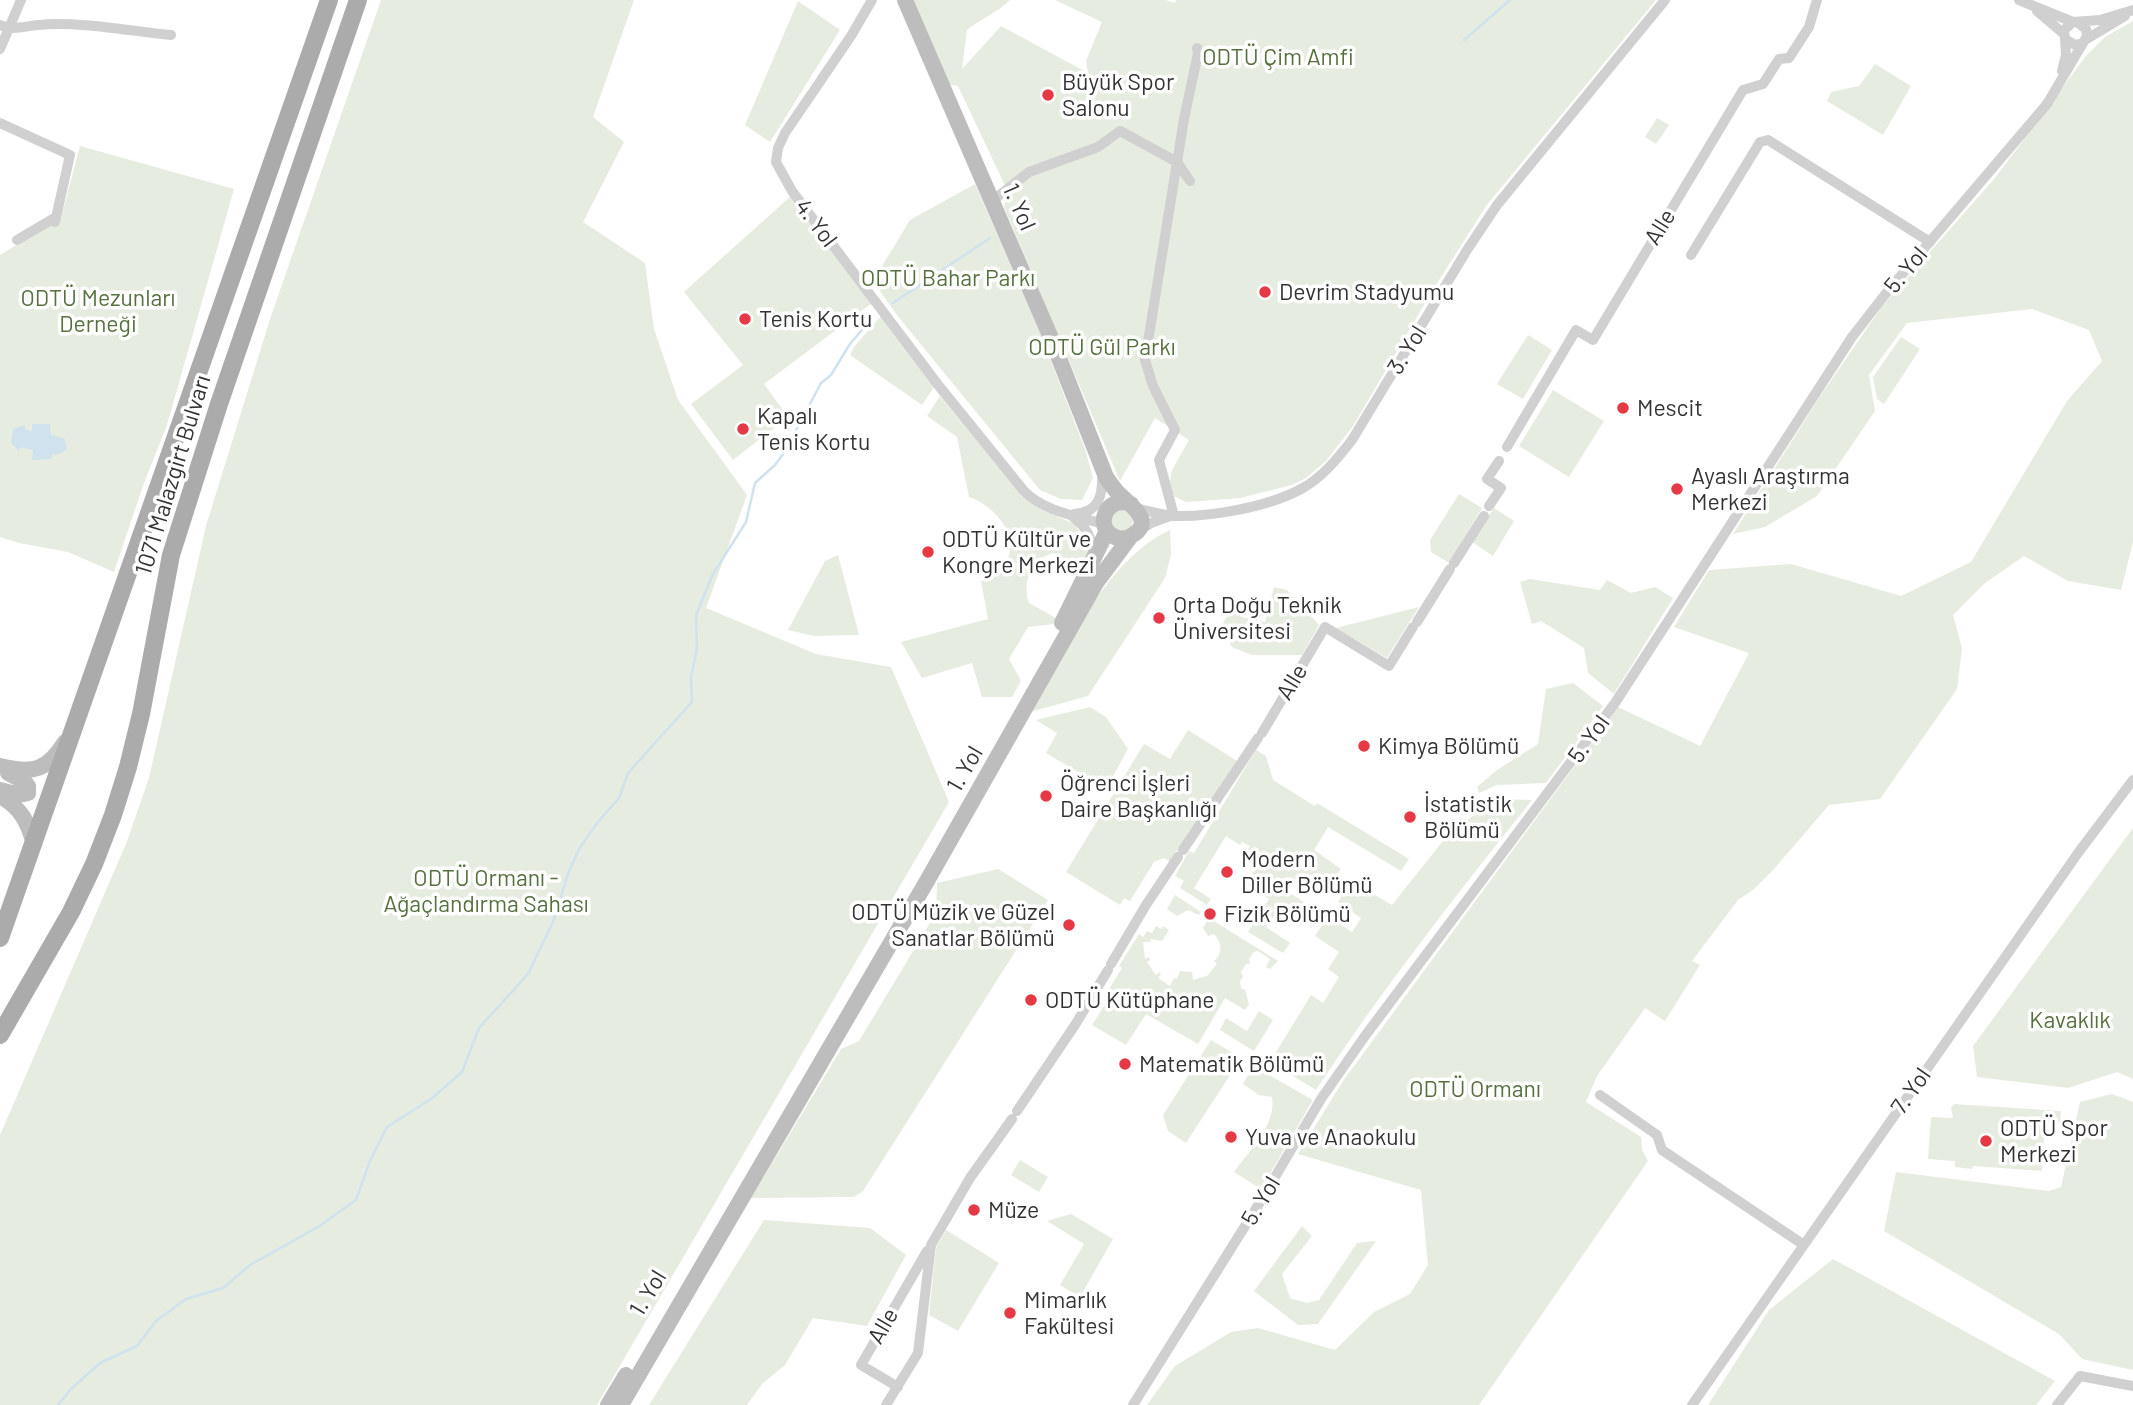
<!DOCTYPE html>
<html>
<head>
<meta charset="utf-8">
<style>
  body { margin:0 }
  canvas { display:block; background:#fff }
</style>
</head>
<body>
<canvas width="2133" height="1405"></canvas>
<script>
const c = document.querySelector('canvas').getContext('2d');
c.lineJoin = 'round';
function fillPath(path, color) { c.fillStyle = color; c.fill(path, 'evenodd'); }
function trace(path, color, width, dash) { c.strokeStyle = color; c.lineWidth = width; c.lineCap = dash ? 'butt' : 'round'; c.setLineDash(dash || []); c.stroke(path); }
function drawText(font, color, halo, rows, align = 'center') {
  c.font = font + ' Barlow,sans-serif'; c.lineWidth = 7; c.setLineDash([]); c.textBaseline = 'middle'; c.strokeStyle = halo; c.fillStyle = color; for (const [text, x, y, turn = 0] of rows) {
    c.save(); c.translate(x, y); c.rotate((+turn || 0) * Math.PI / 180); c.textAlign = isNaN(turn) ? turn : align; if (halo) c.strokeText(text, 0, 0); c.fillText(text, 0, 0); c.restore();
  }
}
fillPath(new Path2D(`
  M381 0H634L593 117 624 142 583 222 645 263 654 329 678 400 747 495 706 608 816 654 891 667 949 802 597 1405H0V1135L126 844 149 778 206 526 270 319Z
  M909 0H1010C998 12 981 19 967 30L962 69 1001 26 1088 73 1086 61 1102 22 1055 0H1165L1175 3 1176 0H1656L1486 206 1431 293 1353 426 1326 461 1306 478 1292 485 1240 498 1186 502 1175 497 1169 487 1172 470 1189 440 1155 418 1120 481 1004 207 1008 192 958 86 946 84Z
  M798 1 840 30 770 142 745 125Z
  M2133 21V542L2121 590 2068 581 2024 556 1985 583 1953 615 1962 648 1957 689 1880 799 1829 805 1774 869 1754 889 1738 900 1692 961 1700 965 1665 1021 1645 1008 1597 1076 1586 1102 1641 1137 1642 1150 1648 1161 1479 1405H1147L1175 1366 1231 1332 1258 1328 1335 1350 1374 1312 1410 1294 1428 1265 1421 1190 1298 1154 1343 1081 1618 707 1700 746 1749 653 1674 627 1709 570 1791 564 1901 596 1971 562 2067 401 2102 361 2089 330 2032 309 1907 323 1869 375 1875 411 1817 496 1765 527 1733 534 1819 398 1883 305 1995 178 2086 56 2105 37Z
  M1875 64 1911 86 1883 135 1827 101 1831 92 1859 86Z
  M1657 118 1669 125 1656 144 1645 137Z
  M80 146 234 189 167 425 144 483 114 572 68 552 19 543 0 537V255L61 218Z
  M975 184 1040 333 1085 449 1093 478 1082 500 1061 499 1040 490 896 314 873 281 910 220Z
  M791 196 872 303 764 384 788 417 733 460 691 404 743 365 684 292Z
  M881 316 934 387 922 405 850 355 854 347Z
  M1528 335 1552 350 1523 399 1497 384Z
  M1901 337 1920 349 1884 404 1877 399 1873 377Z
  M1553 390 1604 421 1569 477 1519 446Z
  M940 396 1022 496 1042 510 1075 524 1086 541 1088 553 1082 568 1054 553C1031 557 1022 583 1029 603L1056 618 1053 624 1028 627 1009 659 1021 681 1012 697H982L972 663 922 678 901 642 988 619 981 581C991 576 1002 571 1007 561 1020 534 993 505 969 497L957 437 927 416Z
  M1459 494 1482 508 1449 563 1431 552 1430 540Z
  M1494 508 1514 521 1493 556 1472 542Z
  M1111 520a11 11 0 1 1 22 0a11 11 0 1 1-22 0Z
  M1170 530 1171 554 1165 578 1088 696 1030 712C1065 652 1105 560 1170 530Z
  M838 555 859 635 814 636 788 630 825 561Z
  M1530 579 1600 590 1607 580 1631 593 1655 587 1673 598 1614 694 1588 673 1584 648 1541 621 1532 624 1520 582Z
  M1274 587 1287 590 1319 625 1302 655H1252L1232 647 1221 627 1232 607 1242 617 1265 622Z
  M1419 607 1387 658 1336 628Z
  M1573 683 1603 706 1546 783 1497 785 1479 793 1477 787 1497 770 1538 744 1546 689Z
  M1090 707 1106 717 1128 749 1106 789 1046 753 1057 733 1036 720Z
  M1188 730 1237 761 1170 862 1164 858 1154 862 1130 901 1124 898 1120 905 1066 872 1144 744 1170 759Z
  M1256 750 1266 756 1273 780 1315 806 1317 803 1409 859 1401 871 1328 827 1314 850 1341 869 1334 879 1331 878 1322 892 1297 877 1288 892 1312 907 1300 926 1277 912 1266 927 1290 943 1283 953 1248 932 1269 899 1246 884 1262 858 1248 850 1250 846 1242 842 1240 845 1226 836 1194 888 1211 899 1207 905 1180 888 1184 881 1175 876 1189 851 1194 853Z
  M1494 799 1532 800C1457 894 1382 989 1316 1090L1270 1062 1311 995 1323 1003 1339 977 1328 969 1339 952 1315 936 1328 916 1352 932 1361 918 1338 902 1347 888 1346 884 1350 885 1351 881 1392 905 1446 837Z
  M2133 828V1079L2117 1072 2068 1088 1977 1077 1973 1046Z
  M998 869 1048 900 863 1191 854 1197 751 1198 841 1049 859 1041 936 913 937 883Z
  M1175 895 1201 912 1199 915 1188 910 1177 916 1167 909Z
  M1209 918 1278 961 1270 969 1266 967 1270 959 1258 951 1254 952 1249 959 1250 964H1246L1241 972 1243 977 1240 981 1241 988 1245 990 1249 1004 1245 1010 1225 998 1198 1044 1146 1014 1126 1045 1092 1025 1113 992 1109 989 1122 968 1119 966 1139 934 1143 937 1147 931 1152 933 1156 926 1161 929 1163 926 1169 930 1162 941 1151 939 1150 942H1143L1145 959 1149 957 1150 960 1147 962 1156 975 1159 972 1161 974 1158 978 1170 986 1174 978 1177 979 1180 971 1192 972 1193 980 1207 976 1217 964 1214 961C1224 953 1221 941 1214 934L1208 936 1203 928Z
  M1259 1011 1273 1020 1254 1051 1220 1030 1226 1018 1247 1031Z
  M1211 1040 1241 1058 1186 1143 1168 1131 1163 1115Z
  M1253 1066 1313 1100 1261 1189 1234 1172C1249 1151 1277 1124 1272 1097L1259 1095 1243 1084Z
  M2112 1094 2133 1102V1370L2082 1359 2059 1334 1884 1231 1896 1172 2049 1191 2061 1187 2080 1102Z
  M1954 1104 2061 1111 2060 1123H2045L2042 1171 1973 1166 1972 1169 1955 1167V1161L1928 1159 1931 1117 1953 1118 1951 1108Z
  M1020 1160 1048 1177 1039 1192 1011 1175Z
  M1071 1214 1113 1239 1080 1297 1060 1285 1084 1244 1047 1221Z
  M764 1220 870 1228 906 1255 867 1326 813 1318 785 1365 762 1384 747 1405H649Z
  M1302 1226 1312 1236 1282 1274 1290 1298 1307 1303 1319 1300 1357 1243 1376 1241 1318 1324 1298 1325 1254 1291Z
  M946 1230 999 1263 958 1331 929 1315 936 1248Z
  M1833 1259 1859 1273 2055 1381 2036 1405H1708L1769 1310Z`), '#e6ecdf');
fillPath(new Path2D(`
  M32 424H50L51 435 64 438 67 449 58 455 52 454V459L32 460 33 450 20 447 19 451 11 443 13 429 25 425V429L32 431Z`), '#cfe2ee');
trace(new Path2D(`
  M1464 40 1510 0
  M893 303 990 238
  M791 440 821 383 831 375 850 344 871 319
  M58 1405 71 1389 100 1363 137 1346 156 1321 186 1299 223 1288 250 1265 318 1227 356 1200 370 1161 387 1127 431 1099 462 1072 479 1028 528 974 553 922 568 874 579 849 598 822 619 798 628 773 692 702 691 678 697 648 696 615 713 574 746 522 755 483 775 465 783 454`), '#cfe2ee', 2.5);
trace(new Path2D(`
  M872 0 851 36 785 133 778 148 776 162 792 191 939 386 1024 491C1045 512 1076 516 1104 524
  M2019 0 2073 22
  M2037 11 2064 34
  M2077 22 2086 29 2087 36 2083 43 2075 45 2065 39 2064 30 2073 22 2100 20 2133 10
  M0 25C12 31 25 26 38 25 80 21 129 31 171 35
  M2085 40 2125 16
  M0 49 21 0
  M2062 71 2066 55 2065 39
  M0 123 70 155 55 222
  M991 202 1029 172 1098 147 1120 131 1177 162 1190 181
  M17 240 56 217
  M1691 255 1760 142 1768 140 1930 242
  M1507 447 1576 330 1593 340 1743 90 1763 84 1779 59 1789 58 1809 27 1817 0
  M1489 506 1501 488 1487 479 1499 461
  M1136 508C1148 511 1161 515 1174 516 1211 517 1268 507 1301 489 1322 478 1338 458 1352 440L1467 250 1497 205 1665 0
  M1074 514C1099 513 1103 495 1102 474
  M1174 516 1159 460 1175 430 1153 386 1145 360 1184 119 1198 53 1197 48
  M1073 517C1087 527 1093 539 1093 557
  M1137 532 1151 523 1170 516
  M1454 563 1484 516
  M1417 622 1450 569
  M1262 733 1325 627 1389 666 1413 627
  M1183 850 1258 738
  M1111 964 1146 905 1178 857
  M1600 1095 1657 1135 1662 1150 1804 1245
  M1017 1111 1075 1025 1108 970
  M898 1387 861 1365 927 1251
  M886 1405 918 1353 931 1245 970 1178 1012 1119
  M1133 1405 1262 1199 1321 1099 1365 1036 1615 703 1852 337 1887 292 2047 104 2083 43
  M1692 1405 2078 853 2133 780
  M2057 1405 2080 1376 2133 1386`), '#d0d0d0', 10);
trace(new Path2D(`
  M905 0 1051 338 1106 477C1110 483 1114 489 1119 494 1129 504 1157 522 1131 536 1126 539 1120 539 1115 537 1093 528 1106 494 1131 504
  M1062 623 1107 531
  M0 766C33 774 47 771 65 742
  M0 790 19 795 28 793V786L25 782 8 773
  M0 796C21 808 28 822 34 844
  M608 1405 626 1375
  M621 1405 927 881 1096 583 1131 536`), '#bdbdbd', 16);
trace(new Path2D(`
  M0 938 329 0
  M0 1035 71 912 94 864 113 815 128 767 141 714 171 555 219 404 358 0`), '#ababab', 18);
for (const [x, y, r, color] of [
  [1048,95,7,"#e63946"],
  [1265,292,7,"#e63946"],
  [745,319,7,"#e63946"],
  [1623,408,7,"#e63946"],
  [743,429,7,"#e63946"],
  [1677,489,7,"#e63946"],
  [928,552,7,"#e63946"],
  [1159,618,7,"#e63946"],
  [1364,746,7,"#e63946"],
  [1046,796,7,"#e63946"],
  [1410,817,7,"#e63946"],
  [1227,872,7,"#e63946"],
  [1210,914,7,"#e63946"],
  [1069,925,7,"#e63946"],
  [1031,1000,7,"#e63946"],
  [1125,1064,7,"#e63946"],
  [1231,1137,7,"#e63946"],
  [1986,1141,7,"#e63946"],
  [974,1210,7,"#e63946"],
  [1010,1313,7,"#e63946"]
]) { const dot = new Path2D(); dot.arc(x, y, r, 0, 2 * Math.PI); c.fillStyle = color; c.fill(dot); trace(dot, '#fff', 2.5); }
drawText('23px', '#56703f', '#fff', [
  ["ODTÜ Çim Amfi",1278,57],
  ["ODTÜ Bahar Parkı",948,278],
  ["ODTÜ Mezunları",98,298],
  ["Derneği",98,324],
  ["ODTÜ Gül Parkı",1102,347],
  ["ODTÜ Ormanı -",486,878],
  ["Ağaçlandırma Sahası",486,904],
  ["Kavaklık",2070,1020],
  ["ODTÜ Ormanı",1475,1089]
]);
drawText('23px', '#333', '#fff', [
  ["Büyük Spor",1062,82],
  ["Salonu",1062,108],
  ["Devrim Stadyumu",1279,292],
  ["Tenis Kortu",759,319],
  ["Mescit",1637,408],
  ["Kapalı",757,416],
  ["Tenis Kortu",757,442],
  ["Ayaslı Araştırma",1691,476],
  ["Merkezi",1691,502],
  ["ODTÜ Kültür ve",942,539],
  ["Kongre Merkezi",942,565],
  ["Orta Doğu Teknik",1173,605],
  ["Üniversitesi",1173,631],
  ["Kimya Bölümü",1378,746],
  ["Öğrenci İşleri",1060,783],
  ["Daire Başkanlığı",1060,809],
  ["İstatistik",1424,804],
  ["Bölümü",1424,830],
  ["Modern",1241,859],
  ["Diller Bölümü",1241,885],
  ["ODTÜ Müzik ve Güzel",1055,912,"right"],
  ["Sanatlar Bölümü",1055,938,"right"],
  ["Fizik Bölümü",1224,914],
  ["ODTÜ Kütüphane",1045,1000],
  ["Matematik Bölümü",1139,1064],
  ["ODTÜ Spor",2000,1128],
  ["Merkezi",2000,1154],
  ["Yuva ve Anaokulu",1245,1137],
  ["Müze",988,1210],
  ["Mimarlık",1024,1300],
  ["Fakültesi",1024,1326]
], 'left');
drawText('23px', '#333', '#fff', [
  ["1. Yol",1019,207,66],
  ["4. Yol",816,223,53],
  ["Alle",1660,227,-58],
  ["5. Yol",1906,270,-50],
  ["3. Yol",1407,350,-58],
  ["1071 Malazgirt Bulvarı",173,475,-73],
  ["Alle",1292,682,-59],
  ["5. Yol",1589,739,-54],
  ["1. Yol",965,769,-60],
  ["7. Yol",1911,1091,-55],
  ["5. Yol",1261,1201,-59],
  ["1. Yol",648,1293,-59],
  ["Alle",883,1326,-60]
]);
</script>
</body>
</html>
